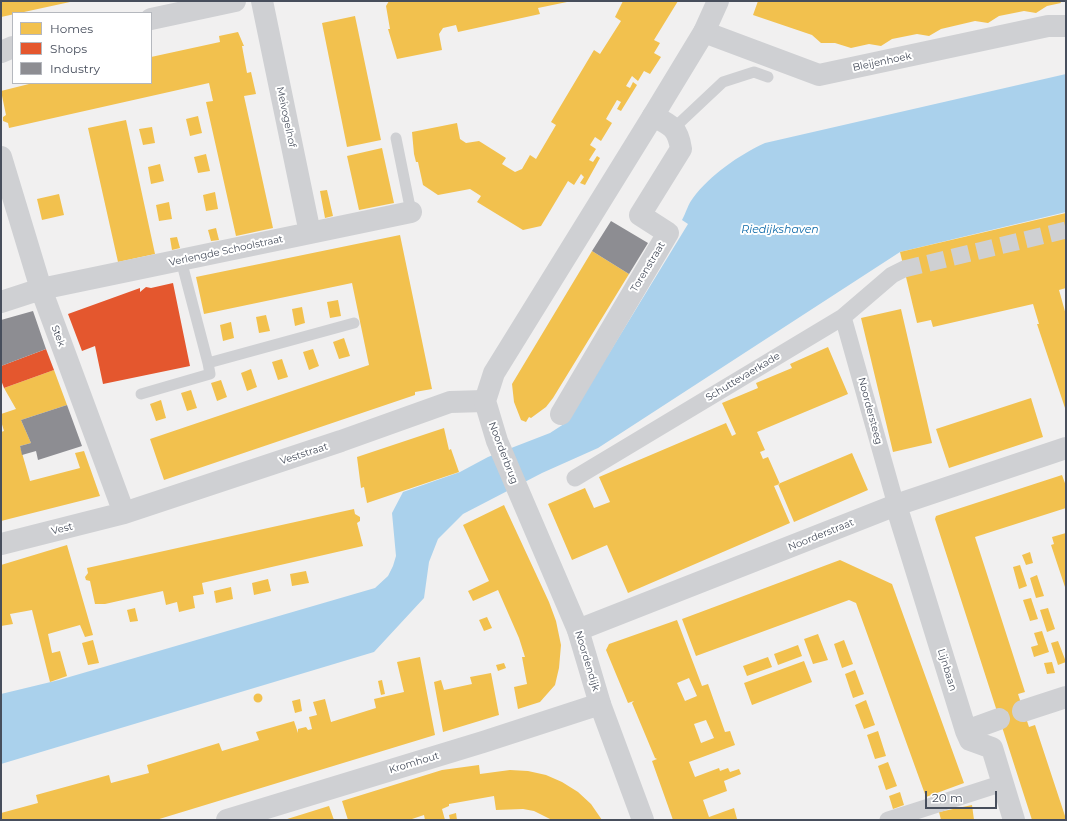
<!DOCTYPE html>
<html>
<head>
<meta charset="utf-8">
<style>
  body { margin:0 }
  #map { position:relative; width:1067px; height:821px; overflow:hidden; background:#f1f0f0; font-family:Montserrat,sans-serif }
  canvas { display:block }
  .frame { position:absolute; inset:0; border:2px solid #474e5c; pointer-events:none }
  .legend { position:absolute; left:12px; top:12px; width:140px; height:72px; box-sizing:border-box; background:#fff; border:1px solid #b5b8be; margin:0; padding:5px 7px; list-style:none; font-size:12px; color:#474e5c }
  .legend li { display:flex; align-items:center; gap:8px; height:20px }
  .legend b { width:20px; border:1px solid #b5b8be }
  .scale { position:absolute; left:925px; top:791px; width:72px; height:18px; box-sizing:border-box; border:2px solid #474e5c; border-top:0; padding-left:5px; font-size:12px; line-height:14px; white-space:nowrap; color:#474e5c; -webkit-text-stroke:3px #fff; paint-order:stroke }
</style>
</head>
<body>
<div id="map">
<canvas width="1067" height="821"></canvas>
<div class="frame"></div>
<ul class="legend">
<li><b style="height:11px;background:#f2c14e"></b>Homes</li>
<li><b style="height:11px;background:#e4572e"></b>Shops</li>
<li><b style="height:11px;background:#8d8d92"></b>Industry</li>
</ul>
<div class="scale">20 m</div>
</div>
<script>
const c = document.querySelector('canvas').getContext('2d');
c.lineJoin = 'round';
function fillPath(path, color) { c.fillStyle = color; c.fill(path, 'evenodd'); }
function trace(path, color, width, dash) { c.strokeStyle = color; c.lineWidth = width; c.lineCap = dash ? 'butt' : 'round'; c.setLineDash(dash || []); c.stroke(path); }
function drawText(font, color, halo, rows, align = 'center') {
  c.font = font + ' Montserrat,sans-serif'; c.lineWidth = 4; c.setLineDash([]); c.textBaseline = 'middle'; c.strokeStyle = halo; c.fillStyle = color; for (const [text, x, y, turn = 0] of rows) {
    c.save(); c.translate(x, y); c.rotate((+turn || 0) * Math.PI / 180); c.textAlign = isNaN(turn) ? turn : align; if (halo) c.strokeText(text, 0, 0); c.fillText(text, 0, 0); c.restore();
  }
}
fillPath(new Path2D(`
  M1066 74V212L900 252 598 448 542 473 463 514 438 539 429 562 424 598 374 652 1 764V694L59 680 375 588 388 576 393 566 396 556 392 513 403 492 460 472 488 457 550 433 567 422 688 224 682 220C686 213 688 204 693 198 710 175 739 155 765 143Z`), '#aad1ec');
fillPath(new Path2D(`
  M1 1H70V2L1 17Z
  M389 1H567V2L538 8 540 14 458 32 456 25 443 28 439 34 442 50 397 59 388 29H390L386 6Z
  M623 1H678L654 40 660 43 654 53 661 57 650 74 644 71 638 81 632 76 626 86 630 88 633 82 637 85 621 111 617 109 621 102 617 100 606 119 612 123 601 141 595 137 590 145 596 149 589 160 593 162 597 156 600 158 585 185 580 183 584 177 581 174 574 185 568 181 541 226 523 230 477 202 481 196 470 189 438 195 423 185 418 162H416L414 154 412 132 457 123 460 139 466 143 479 141 506 158 502 164 515 172 522 169 530 155 536 159 556 125 551 122 594 50 600 54 621 21 615 17Z
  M758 1H1060L1061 3 1047 6 1036 13 1024 11 999 16 988 23 975 21 941 29 929 36 917 34 892 39 881 46 869 44 851 48 835 43H821L812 35 753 15Z
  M355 16 381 140 347 147 322 23Z
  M238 32 244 46H242L247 73 251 72 256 94 244 96 273 228 236 236 206 102 213 101 209 83 9 128 8 123 3 121V117L6 115 1 91 33 83H151V57L220 42 219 36Z
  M198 116 202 133 190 136 186 119Z
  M126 120 155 254 118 262 88 128Z
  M152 127 155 143 143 145 139 129Z
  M382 148 394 203 359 210 347 156Z
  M206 154 210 171 198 173 194 157Z
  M160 164 164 181 151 184 148 167Z
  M327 190 333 216 325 218 320 191Z
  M215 192 218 209 206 211 203 195Z
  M59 194 64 215 42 220 37 199Z
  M169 202 172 219 159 221 156 205Z
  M1066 213V288L1059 290 1066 315V411L1037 324H1039L1033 304 933 327 931 320 917 323 900 252Z
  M216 228 219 240 211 241 208 230Z
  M400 235 432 389 415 392V395L164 480 150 439 369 365 352 283 204 314 196 277Z
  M177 237 180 248 172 250 170 238Z
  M592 251 629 274 553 398 546 407 531 418 529 417 526 422 521 420 514 402 512 384Z
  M338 300 341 316 330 318 327 302Z
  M302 307 305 323 295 326 292 309Z
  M901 309 932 443 893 452 861 318Z
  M266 315 270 331 259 333 256 317Z
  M231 322 234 338 223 341 220 325Z
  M344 338 350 356 339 359 333 342Z
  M828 347 848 394 757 432 765 450 760 452 763 459 768 457 780 484 774 486 790 523 628 593 607 545 572 560 548 504 585 488 594 508 610 502 599 477 726 423 732 436 736 434 722 403 758 388 756 383 792 368 790 364Z
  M313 349 319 366 309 370 303 352Z
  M282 359 288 377 278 380 272 362Z
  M251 369 257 387 247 391 241 373Z
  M54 370 67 405 21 420 31 443 20 446 30 481 80 468 75 453 84 451 100 496 1 521V432L4 431 1 421V414L16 409 4 388Z
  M221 380 227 397 217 401 211 383Z
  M191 390 197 408 187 411 181 393Z
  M1031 398 1043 437 949 468 936 429Z
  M161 400 166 418 156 421 150 404Z
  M444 428 449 450 451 449 459 472 367 503 364 487 361 488 357 457Z
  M852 453 868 490 794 522 778 484Z
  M1062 475 1066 486V508L975 537 1025 692 1018 694 1029 727 1035 725 1066 819 1032 820 935 519 936 516Z
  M504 505 549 602 556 621 561 645 559 668 555 685 540 702 518 709 514 687 527 684 522 657H525L519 638 498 590 473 601 468 591 489 581 463 525Z
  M354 509 355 514 360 517V521L357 523 363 546 202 583 204 594 193 596 195 608 179 612 177 602 166 605 163 591 105 604H95L90 581 86 580 85 577 88 573 87 568Z
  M1066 533V590L1051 545 1054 544 1052 537Z
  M67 545 93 635 85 637 80 625 48 634 52 653 60 651 67 676 50 682 32 610 10 614 13 624 1 626V565Z
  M1030 552 1033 563 1026 565 1022 555Z
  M840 560 892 584 964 783 926 797 856 603 849 600 696 656 682 619Z
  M1020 565 1027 586 1019 589 1013 567Z
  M306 571 309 583 292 586 290 574Z
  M1037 575 1044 596 1036 598 1030 578Z
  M268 579 271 591 254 595 252 583Z
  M231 587 233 599 216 603 214 591Z
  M1031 598 1038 619 1030 621 1023 600Z
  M135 608 138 621 130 622 127 610Z
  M1048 608 1055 629 1047 632 1040 610Z
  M487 617 492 628 484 631 479 620Z
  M677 620 702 686 708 684 725 732 730 731 735 745 689 762 695 777 719 768 720 771 728 768 730 772 739 769 741 774 724 781 727 791 703 800 709 817 734 808 737 819 735 820H673L652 761 657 759 655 758 632 703 634 701 628 703 606 650 609 644ZM689 678 697 696 685 701 677 683ZM706 720 714 738 701 743 694 724Z
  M1042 631 1049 652 1034 657 1031 647 1038 645 1034 633Z
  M818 634 828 660 813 664 804 639Z
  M93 640 99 663 88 665 82 643Z
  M844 640 853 664 842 668 834 644Z
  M1058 641 1066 662 1058 665 1051 643Z
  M798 645 802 656 778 665 774 654Z
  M420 657 435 735 156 820H1V813L38 803 36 795 109 775 111 783 149 773 147 765 219 743 222 751 259 740 256 732 294 721 298 733V729L306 727 308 730 312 729 309 717 317 715 313 702 325 699 331 722 376 708 374 699 404 692 397 662Z
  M768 657 772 667 747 676 743 666Z
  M804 661 812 682 752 705 744 683Z
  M1052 662 1055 673 1047 674 1044 663Z
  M504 663 506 668 498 671 496 665Z
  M855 670 864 694 853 698 845 674Z
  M491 673 499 715 443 732 434 682 441 680 444 690 472 684 470 677Z
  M382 680 385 694 381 695 378 681Z
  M253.5 698a4.5 4.5 0 1 1 9 0a4.5 4.5 0 1 1-9 0Z
  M300 699 302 711 295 713 292 701Z
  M866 700 875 725 864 729 855 705Z
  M878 731 886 756 875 759 867 735Z
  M888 762 897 786 886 790 878 766Z
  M479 765 480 774 510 770 528 771 546 775 562 782 578 792 591 804 602 820H552L534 811 523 809 496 810 494 796 449 804V806L442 809 445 820H425L424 815 409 820H348L342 801 442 770Z
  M900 792 904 805 893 809 889 796Z
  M972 805 974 820H941L939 812Z
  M329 806 334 820H284Z
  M456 813 457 820H450L449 815Z`), '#f2c14e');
fillPath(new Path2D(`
  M173 283 190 366 103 384 95 346 82 351 68 314 140 288V292L146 287 151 288Z
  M46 349 54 370 4 388 1 380V366Z`), '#e4572e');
fillPath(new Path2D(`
  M611 221 648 243 629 274 592 251Z
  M33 311 46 349 1 366V320Z
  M67 405 82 446 38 460 36 451 22 455 20 446 31 443 21 420Z`), '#8d8d92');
trace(new Path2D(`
  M904 269 1066 230`), '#cfd0d2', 17, [17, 8]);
trace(new Path2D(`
  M673 129 723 82 754 72 768 77
  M396 138 411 212
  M181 260 208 363 354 323
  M141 394 210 374 208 363`), '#cfd0d3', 11);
trace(new Path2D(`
  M843 317 896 505
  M575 478 843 317 892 275 904 269
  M888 820 1003 783`), '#cfd0d3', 17);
trace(new Path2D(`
  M262 1 310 233
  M151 19 235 1
  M704 32 819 75 1048 26H1066
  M1 52 13 47
  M1 157 41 289 124 513
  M1 302 41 289 411 212
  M561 414 668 233 640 215 681 149C678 128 671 125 653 116
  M896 505 966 731 970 740 992 748 1014 820
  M1 544 124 513 341 441 450 402 485 401
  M578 630 896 505 1066 448
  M1023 711 1066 697
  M966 731 999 719
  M227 820 483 742 600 704`), '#cfd0d3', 22);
trace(new Path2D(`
  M643 820 600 704 578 630 497 441 485 401 494 373 653 116 704 32 718 1`), '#cfd0d3', 22);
drawText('10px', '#474e5c', '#fff', [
  ["Bleijenhoek",882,62,-12],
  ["Meivogelhof",286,117,78],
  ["Verlengde Schoolstraat",226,251,-12],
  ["Torenstraat",648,267,-59],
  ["Stek",58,336,70],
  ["Schuttevaerkade",743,377,-31],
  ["Noordersteeg",870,411,75],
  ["Noorderbrug",503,453,69],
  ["Veststraat",304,454,-18],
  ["Vest",62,529,-14],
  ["Noorderstraat",821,535,-22],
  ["Noordendijk",587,661,73],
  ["Lijnbaan",947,670,73],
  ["Kromhout",414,763,-17]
]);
drawText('italic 11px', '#0d6aa9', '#fff', [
  ["Riedijkshaven",780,230]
]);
</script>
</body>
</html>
